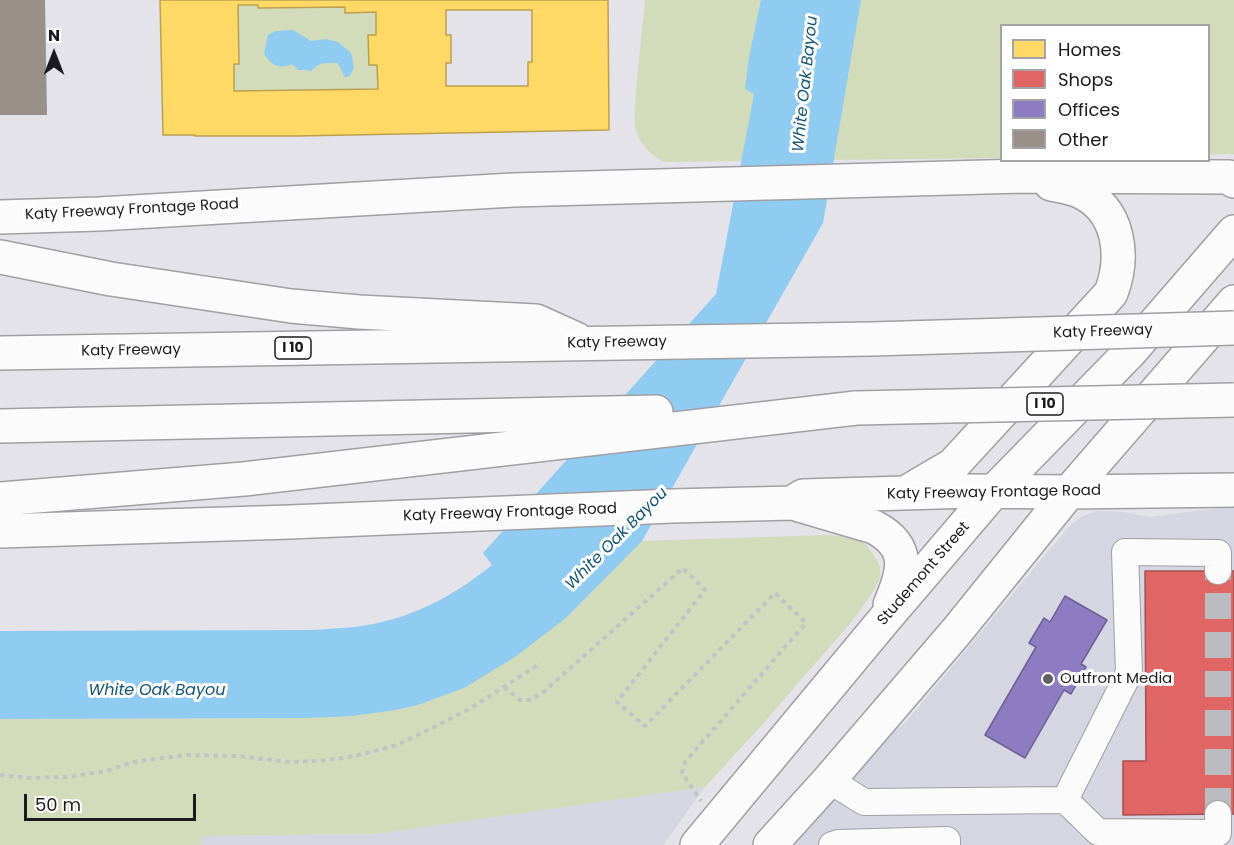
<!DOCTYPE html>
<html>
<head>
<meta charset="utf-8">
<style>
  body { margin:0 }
  #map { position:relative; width:1234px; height:845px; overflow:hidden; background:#e3e3e9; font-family:Poppins,sans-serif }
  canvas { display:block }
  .legend { position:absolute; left:1000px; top:24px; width:210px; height:138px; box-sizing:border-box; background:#fff; border:2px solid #a4a3a5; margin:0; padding:8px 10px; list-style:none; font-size:18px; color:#1b1a1e }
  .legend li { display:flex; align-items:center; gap:12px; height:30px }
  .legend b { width:30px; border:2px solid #a4a3a5 }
  .north { position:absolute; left:24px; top:24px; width:60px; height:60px; -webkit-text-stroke:4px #fff; paint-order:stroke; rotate:0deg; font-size:16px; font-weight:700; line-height:24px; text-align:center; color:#1b1a1e }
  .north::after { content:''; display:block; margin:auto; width:21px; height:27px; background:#1b1a1e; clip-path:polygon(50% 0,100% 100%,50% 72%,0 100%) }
  .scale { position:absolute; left:24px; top:794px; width:172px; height:27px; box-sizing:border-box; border:3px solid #1b1a1e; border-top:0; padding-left:8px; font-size:18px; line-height:21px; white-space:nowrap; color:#1b1a1e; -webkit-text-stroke:4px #fff; paint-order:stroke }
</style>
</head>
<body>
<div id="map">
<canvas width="1234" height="845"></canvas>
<ul class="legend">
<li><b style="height:16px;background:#ffd966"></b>Homes</li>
<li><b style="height:16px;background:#e06666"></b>Shops</li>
<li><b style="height:16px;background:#8e7cc3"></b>Offices</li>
<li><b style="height:16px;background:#999089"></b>Other</li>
</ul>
<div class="north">N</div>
<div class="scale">50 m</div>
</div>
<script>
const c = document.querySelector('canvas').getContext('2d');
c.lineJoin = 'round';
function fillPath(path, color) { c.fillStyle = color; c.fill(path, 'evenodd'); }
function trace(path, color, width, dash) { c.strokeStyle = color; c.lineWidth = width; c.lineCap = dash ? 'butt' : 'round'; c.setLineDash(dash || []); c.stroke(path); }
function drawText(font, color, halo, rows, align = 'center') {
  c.font = font + ' Poppins,sans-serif'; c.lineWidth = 6; c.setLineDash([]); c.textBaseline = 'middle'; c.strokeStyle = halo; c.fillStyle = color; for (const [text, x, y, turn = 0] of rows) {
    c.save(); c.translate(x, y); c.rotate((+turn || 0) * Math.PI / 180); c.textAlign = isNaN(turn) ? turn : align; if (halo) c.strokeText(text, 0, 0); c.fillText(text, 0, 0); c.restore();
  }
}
fillPath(new Path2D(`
  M1234 506V845H785L886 737 905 723 1067 529 1075 522 1083 516 1096 511 1124 512 1149 517Z
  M705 787 663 845H201V836L377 834Z`), '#d6d6e2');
fillPath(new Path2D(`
  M645 0H1234V154L1209 155 1208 26H1002L1001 158 663 162C651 154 640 145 636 131 633 118 636 102 636 89 639 59 642 30 645 0Z
  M238 5H258V8L345 7 346 13 376 12V35L368 36 369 64 377 65 378 89 234 91V64H239Z
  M827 535 850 536 858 539 866 545 874 555 880 567V577L879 581 870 596 853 620 761 726 705 787 377 834 202 836 201 845H0V719L308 718 396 710 418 705 464 688 566 618 642 541Z`), '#d2dcbb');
fillPath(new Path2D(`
  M761 0H861L823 223 642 541 566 618 515 657 464 688 418 705 396 710 352 716 308 718 0 719V631L314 630C327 629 341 628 355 627 409 620 451 598 492 565L483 553 716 294 754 94 745 89 749 57Z
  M293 30 311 41 326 39 338 42 351 53 354 67 350 76 345 77C341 72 341 67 337 63 325 63 319 62 311 71L304 70H298L292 64C279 70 272 65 264 54L268 35 276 31Z`), '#90cbf1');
const homes = new Path2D(`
  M160 0H608L609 130 297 136H195V135H163ZM238 5H258V8L345 7V13L376 12V35H368L369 65H377L378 89 234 91V64H239ZM446 10H532V62H528V86H446V63H451V35H446Z`);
fillPath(homes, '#ffd966');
trace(homes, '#bba050', 1.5);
const shops = new Path2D(`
  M1145 571H1234V814L1123 815V761H1146Z`);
fillPath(shops, '#e06666');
trace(shops, '#a54f50', 1.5);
const offices = new Path2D(`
  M1065 596 1107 620 1081 664 1086 667 1071 694 1064 690 1025 758 985 735 1036 647 1029 643 1044 618 1050 622Z`);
fillPath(offices, '#8e7cc3');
trace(offices, '#6c5f92', 1.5);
fillPath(new Path2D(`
  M0 0H45L47 115H0Z`), '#999089');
trace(new Path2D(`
  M1218 814V571`), '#bbbbc0', 26, [26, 13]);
const minor = new Path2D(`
  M829 780 864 802 1065 800 1098 832 1218 833V814
  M1065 800 1129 673 1125 552 1218 553V571
  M832 845 838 843 947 840V845`);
const major = new Path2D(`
  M0 217 99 214 513 190 1022 176 1229 177 1234 181
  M907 492 953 465 1111 293C1125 256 1120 209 1079 191 1070 187 1060 186 1051 184
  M799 505 874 527C912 547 904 572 890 605
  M0 531 290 522 672 506 792 503 803 496 971 491 1069 492 1234 490
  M697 845 884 620 994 491 1130 352 1234 232
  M770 845 829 780 956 632 1069 492 1234 302`);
const highway = new Path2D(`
  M0 257 111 279 291 306 359 312 536 321 576 339
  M0 353 871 339 973 336
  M0 426 656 412
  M0 499 244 479 856 408`);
trace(minor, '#9f9fa4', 28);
trace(major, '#9f9fa4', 36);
trace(highway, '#9f9fa4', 36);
trace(new Path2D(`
  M504 687 520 700H529L541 694 683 568 705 590 617 702 645 726 775 593 806 623 685 762 682 773 701 801
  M0 775 30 778 68 777 106 771 133 762 185 755 237 756 290 762 317 761 344 758 371 752 397 745 434 727 471 708 541 663`), '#c3c3c5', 4, [4.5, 4.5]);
trace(minor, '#fbfbfc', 26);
trace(major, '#fbfbfc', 33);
trace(highway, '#fbfbfc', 33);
const highwayBridge = new Path2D(`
  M973 336 1234 328
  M856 408 1234 400`);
trace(highwayBridge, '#9f9fa4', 36, []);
trace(highwayBridge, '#fbfbfc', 33);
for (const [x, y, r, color] of [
  [1048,679,6,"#616065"]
]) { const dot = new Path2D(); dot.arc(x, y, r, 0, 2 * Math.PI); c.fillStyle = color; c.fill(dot); trace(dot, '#fff', 2); }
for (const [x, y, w] of [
  [293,348,36],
  [1045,404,36]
]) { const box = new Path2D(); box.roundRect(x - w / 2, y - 11, w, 22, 4.5); c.fillStyle = '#fff'; c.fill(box); trace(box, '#1b1a1e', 1.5); }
drawText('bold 14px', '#1b1a1e', null, [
  ["I 10",293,348],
  ["I 10",1045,404]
]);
drawText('15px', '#1b1a1e', '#fff', [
  ["Katy Freeway Frontage Road",132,210,-3],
  ["Katy Freeway",1103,332,-2],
  ["Katy Freeway",617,343,-1],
  ["Katy Freeway",131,351,-1],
  ["Katy Freeway Frontage Road",994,493,-1],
  ["Katy Freeway Frontage Road",510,513,-2],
  ["Studemont Street",924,574,-49]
]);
drawText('15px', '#1b1a1e', '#fff', [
  ["Outfront Media",1060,679]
], 'left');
drawText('italic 16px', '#155577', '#fff', [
  ["White Oak Bayou",806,84,-84],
  ["White Oak Bayou",617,539,-45],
  ["White Oak Bayou",157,691]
]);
</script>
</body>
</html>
